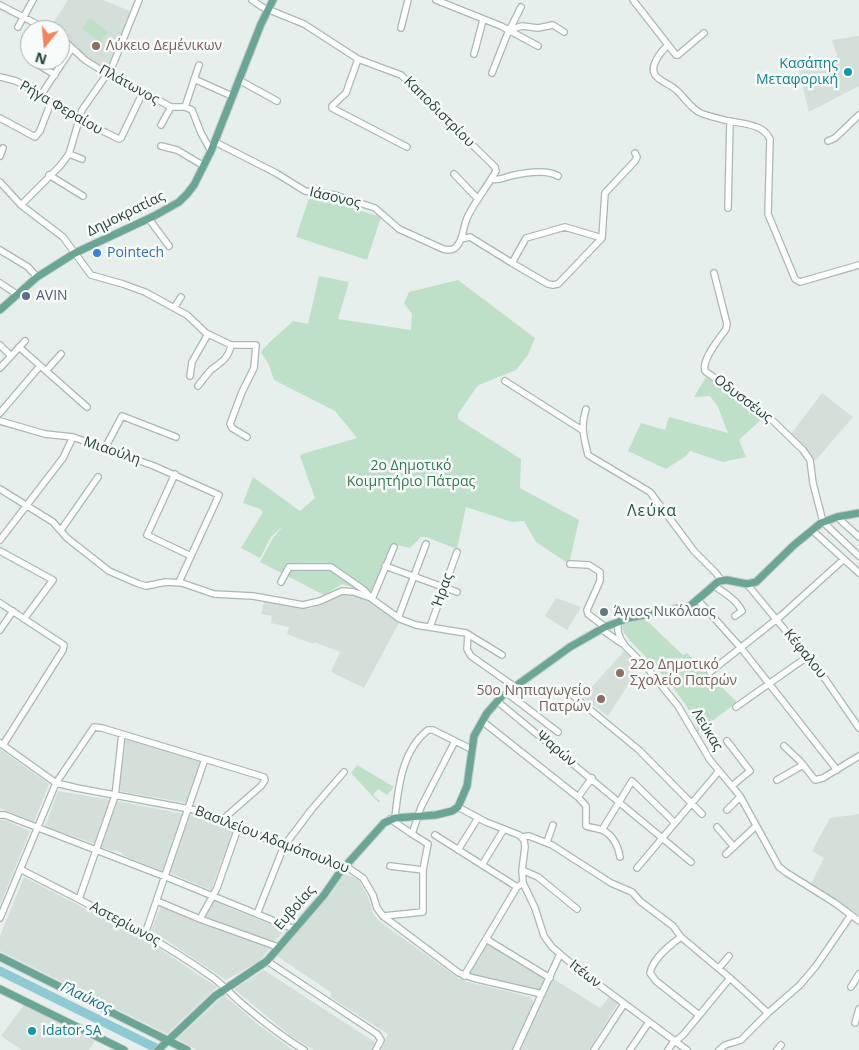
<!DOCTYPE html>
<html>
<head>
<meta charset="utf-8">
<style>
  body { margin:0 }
  #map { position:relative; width:859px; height:1050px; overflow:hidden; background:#e6efeb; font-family:"Open Sans",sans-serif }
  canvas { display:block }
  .north { position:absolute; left:20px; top:20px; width:50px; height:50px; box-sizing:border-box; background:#f7fbf9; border:1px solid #a3b1ad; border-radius:50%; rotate:197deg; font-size:14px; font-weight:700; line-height:20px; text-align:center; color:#24423a }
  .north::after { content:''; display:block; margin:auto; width:18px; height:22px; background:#f4845f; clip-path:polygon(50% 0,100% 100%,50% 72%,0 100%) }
</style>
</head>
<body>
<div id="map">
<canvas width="859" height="1050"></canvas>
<div class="north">N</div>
</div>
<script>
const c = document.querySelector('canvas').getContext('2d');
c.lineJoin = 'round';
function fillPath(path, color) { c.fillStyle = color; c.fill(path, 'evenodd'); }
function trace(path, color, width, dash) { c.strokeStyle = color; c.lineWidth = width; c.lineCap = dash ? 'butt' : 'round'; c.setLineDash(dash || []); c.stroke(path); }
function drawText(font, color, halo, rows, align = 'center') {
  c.font = font + ' "Open Sans",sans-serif'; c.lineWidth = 5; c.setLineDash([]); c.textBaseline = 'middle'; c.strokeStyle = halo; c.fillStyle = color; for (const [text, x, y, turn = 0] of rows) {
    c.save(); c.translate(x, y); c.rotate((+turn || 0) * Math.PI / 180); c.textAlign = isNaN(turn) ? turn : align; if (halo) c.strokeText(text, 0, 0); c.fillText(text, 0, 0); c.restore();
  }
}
fillPath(new Path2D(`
  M68 0H103L132 12 108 70 86 57 60 34V30H54L50 28Z
  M859 36V86L809 112 798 67 821 68 832 65 835 63 837 55 832 40Z
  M822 393 853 417 815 461 791 434Z
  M344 594H353L370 600 400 621 364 688 331 672 340 652 314 642 313 644 287 634 289 627 271 623 272 616 261 614 264 601 309 609Z
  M556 598 581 607 567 630 545 616Z
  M624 651 640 666 608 716 583 697Z
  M126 739 202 760 187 803 119 791Z
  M0 749 49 784 34 822 0 808Z
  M58 791 111 800 96 844 45 827Z
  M116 801 184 814 165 872 124 856 121 852 115 850 112 851 101 847Z
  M859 814V915L811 884 824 858 812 851 830 818Z
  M190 815 233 831 211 890 170 873Z
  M2 819 30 831 0 905V820Z
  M343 873 358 879 369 899 373 914 379 921 458 978 464 981 530 997 533 1001V1008L512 1050H381L388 1034 330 997 332 993 277 956 333 891Z
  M24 877 146 940 217 987 167 1034 0 951V936Z
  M214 901 249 916 285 930 274 942 205 918Z
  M161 906 200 922 271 947 258 962 226 980 151 930Z
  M487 942 547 978 541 992 468 975Z
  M264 970 376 1043 372 1050H314L291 1036 234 989Z
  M552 978 600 1008 610 996 618 1003 589 1050H519Z
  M224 995 257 1024 293 1050H197L177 1039Z
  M24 1005 44 1015 95 1041 89 1050H22L1 1036Z`), '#d4dfda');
fillPath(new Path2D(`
  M90 18 108 32 100 42 82 29Z
  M310 195 381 217 367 260 296 237Z
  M319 276 349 282 338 319 411 330 412 314 404 303 409 292 458 280 535 338 528 355 516 370 479 385 476 388 458 414V419L521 459 520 488 579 520 569 564 536 542 524 521 512 522 466 507 457 549 426 537H421L410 548 393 544 373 593 342 584 324 595 260 562 273 538 283 526 271 537 260 558 241 548 263 512 260 509 243 503 253 477 300 511 315 498 300 456 302 454 357 438 335 411 274 380 269 365 261 352C270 340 282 332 293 321L308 324Z
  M706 377 738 396 764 417 739 440 746 457 723 462 690 451 686 456 666 469 628 451 641 423 665 430 669 417 728 433 718 407 710 396 694 397Z
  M644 618 683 655 687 653 737 702 698 732C694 708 660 672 643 654 636 646 624 637 622 627L624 624Z
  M357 765 394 787 387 795 378 789 373 795 380 801 379 803 351 773Z`), '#bfe0c8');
trace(new Path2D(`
  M0 971 160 1050`), '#8ec9d4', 9);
const minor = new Path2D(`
  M436 0 501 26 538 46
  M633 0 676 55H678L704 33
  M0 5 48 30
  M18 27 33 0
  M401 28 408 0
  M509 30 522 26 538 28 553 25 564 32
  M60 37 85 60 118 81 149 95 171 107H185L192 110 201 133 211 151
  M667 46C661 52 648 67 656 76 660 81 669 84 675 89 685 97 691 110 703 114 712 117 721 119 729 121 744 124 763 124 770 139L768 214 795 279 800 282 859 265
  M474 54 483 20
  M358 59 346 93 332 106V108L407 147
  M31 60 55 75
  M492 73 507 35 521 7
  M0 77 16 81 41 95 68 114 119 139 121 138 143 92
  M194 79 232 96
  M239 80 277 101
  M41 95 72 48
  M185 107 199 65
  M0 118 35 137 40 131 51 102
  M161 125 171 107
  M828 141 835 138 859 115
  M215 142 276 173 305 191 335 195 375 208 399 229 443 249C448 250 453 251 457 246 464 238 463 225 468 216 476 200 487 187 496 171L495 167 401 75 358 59 304 24 262 7 252 0
  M161 146 177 150 204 166
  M69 154 82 159
  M0 156 3 148
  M454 174 478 199
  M49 175 83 196
  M491 179C498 181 504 178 510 176 523 173 546 169 558 176
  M0 182 21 205 63 237 91 275 123 284 145 292 187 315 206 333 231 345H256L254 368 242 392 230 424 232 428 247 437
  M21 205 60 166 69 154 82 110 112 67 139 0
  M728 208 730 121
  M149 219 169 246
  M461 239 470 237 512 263 526 238 565 227 602 238 605 193 635 161 637 157 635 153
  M0 250 28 267 37 277
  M512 263 548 284 553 285 558 284 602 238
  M714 273 727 324 726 329C720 338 701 360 705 371L769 417 803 450 810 460 813 483 823 522 859 556
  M0 283 18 295
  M174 308 181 297
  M0 345 11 356
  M19 347 87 407
  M0 368 25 341
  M46 371 61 354
  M190 376 192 362 208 334
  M505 381 582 430
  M198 386C202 381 206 375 211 370 220 363 229 358 231 345
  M586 409C580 427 584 437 588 455L650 492 694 551 716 573 721 580
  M0 413 40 366
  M0 421 45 434 73 437 154 466 219 495 179 582
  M105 448 122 416 176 437
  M175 474 147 535 191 556
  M0 489 53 522 67 538 109 571 139 584 146 586 166 582 182 583 214 594 253 596 303 605 320 601 342 591 354 592 371 598
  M837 517 859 537
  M61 530 98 477
  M812 530 859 573
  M0 540 63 458 73 437
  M0 551 53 580 24 619
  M570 564 589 565 600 572V581L587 610 588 614 605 627
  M385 566 457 592
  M281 582 289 567H331L364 590 372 599 400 619 416 625 466 633 502 655
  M747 584 823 676 859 728
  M713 585C723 592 736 599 742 611L735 616
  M372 599 394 547
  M698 600 741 648 837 770
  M0 603 64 645 63 650 3 745
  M398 618 426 544
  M618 622V631L620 638 625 646 648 669 678 706 710 760 740 796 779 867 787 873 835 903 859 921
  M430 627 457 552
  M601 629 621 643
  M0 630 13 611
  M468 634 467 649 471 656 515 687
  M710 672 782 615 844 559
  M565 689 639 750 702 814
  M507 693 558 732
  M497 701 691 862
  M736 707 807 657
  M482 721 578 797 592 778
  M727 741 750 771 733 785
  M0 743 56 783 77 788 195 810 284 846 350 869 363 878 373 895 377 908 383 916 459 973 473 978 542 994
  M784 746 800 761 815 780 823 778 859 756
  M777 780 803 765
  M578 797 586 806V826C591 828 597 828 602 830 613 835 618 846 620 857
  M458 807 486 822 519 835 524 840 525 847 522 870 523 883 535 908 544 936 552 947 579 970 687 1050
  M727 810 740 797
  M0 815H5L166 877 294 929
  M395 818C398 788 402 750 428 730H433L471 749
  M390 819 412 834
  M717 827 734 847
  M602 830 632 781 675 823
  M435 835 517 887
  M521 837 529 836 552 845 611 883 632 892 641 902 673 926 681 937 730 978 683 1035 672 1044 668 1050
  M547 842 553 825
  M458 850 478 818
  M726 854 756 826
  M482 865 504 829
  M390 866 423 870
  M637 868 719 771
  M20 869C85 903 152 934 212 977 222 984 231 994 240 1002 261 1020 281 1036 304 1050
  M522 870 538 877 577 909
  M79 899 115 796 122 734
  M157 901 200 919 217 888 238 828
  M257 914 284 846 312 809 344 772
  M383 916 423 912V870L428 844 412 834 421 807 455 741
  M0 918 56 783 94 727 102 728 264 777 265 780 261 786 221 821
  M200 919 278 947
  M145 934 205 759
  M681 937C670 945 653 958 650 973L656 981 699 1015
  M486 939 550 978
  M267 961 377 1034 381 1040 376 1050
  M719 968 729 956
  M464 976 517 887 523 883
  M730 978 768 1013
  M851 987 859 974
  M855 1023 859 1009
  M516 1050 560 954
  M594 1050 624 1004
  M630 1050 649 1022
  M719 1050 725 1045 741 1040 768 1013 800 985 816 966 851 915
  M777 1050 781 1045`);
const major = new Path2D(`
  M0 310 37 277 75 253 154 216 179 202 187 194 194 185 211 151 261 24 273 0
  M0 957 187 1050
  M0 989 124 1050
  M158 1050 215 996 267 961 324 895 340 872 384 823 395 818 436 815 452 811 458 807 467 786 474 736 487 713 502 696 570 647 605 627 629 618 690 606 719 581 727 580 747 584 756 582 794 545 821 523 837 517 859 513`);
trace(minor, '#a8b8b2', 8);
trace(major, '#c2cac8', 9);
trace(minor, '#fff', 5.5);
trace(major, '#6aa596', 7);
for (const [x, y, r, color] of [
  [96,46,5,"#8d6e63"],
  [848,72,5,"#0f9aa8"],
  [97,253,5,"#3f7fe0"],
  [26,296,5,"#5c6f8a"],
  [604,612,5,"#6b7280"],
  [620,673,5,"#8d6e63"],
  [601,699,5,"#8d6e63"],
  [32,1031,5,"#0f9aa8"]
]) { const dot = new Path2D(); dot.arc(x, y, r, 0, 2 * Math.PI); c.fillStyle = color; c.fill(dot); trace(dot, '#f7fbf9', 2); }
drawText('14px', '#785e54', '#f7fbf9', [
  ["Λύκειο Δεμένικων",106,46],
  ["22ο Δημοτικό",630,665],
  ["Σχολείο Πατρών",630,681],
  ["50o Νηπιαγωγείο",591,691,"right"],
  ["Πατρών",591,707,"right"]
], 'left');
drawText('14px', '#0d838f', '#f7fbf9', [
  ["Κασάπης",838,64],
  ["Μεταφορική",838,80],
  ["Idator SA",42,1031,"left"]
], 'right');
drawText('14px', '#24423a', '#f7fbf9', [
  ["Πλάτωνος",129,85,29],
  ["Ρήγα Φεραίου",61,108,30],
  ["Καποδιστρίου",439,112,45],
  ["Ιάσονος",335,198,13],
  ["Δημοκρατίας",126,214,-26],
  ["Οδυσσέως",743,399,37],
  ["Μιαούλη",112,451,19],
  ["Ήρας",443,590,-70],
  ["Κέφαλου",805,654,51],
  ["Λεύκας",707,730,59],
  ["Ψαρών",556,749,40],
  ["Βασιλείου Αδαμόπουλου",272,840,21],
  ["Ευβοίας",295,908,-49],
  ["Αστερίωνος",125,924,28],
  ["Ιτέων",585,974,38]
]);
drawText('14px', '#366cbe', '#f7fbf9', [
  ["Pointech",107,253]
], 'left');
drawText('14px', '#4e5e75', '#f7fbf9', [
  ["AVIN",36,296]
], 'left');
drawText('14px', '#2d7a4b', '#f7fbf9', [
  ["2o Δημοτικό",411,466],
  ["Κοιμητήριο Πάτρας",411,482]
]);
drawText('14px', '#5b616d', '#f7fbf9', [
  ["Άγιος Νικόλαος",614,612]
], 'left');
drawText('italic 15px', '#1c6f80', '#f7fbf9', [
  ["Γλαύκος",86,998,26]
]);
c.letterSpacing = '1px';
drawText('16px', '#1f5548', '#f7fbf9', [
  ["Λεύκα",652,511]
]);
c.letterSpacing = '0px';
</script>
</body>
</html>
